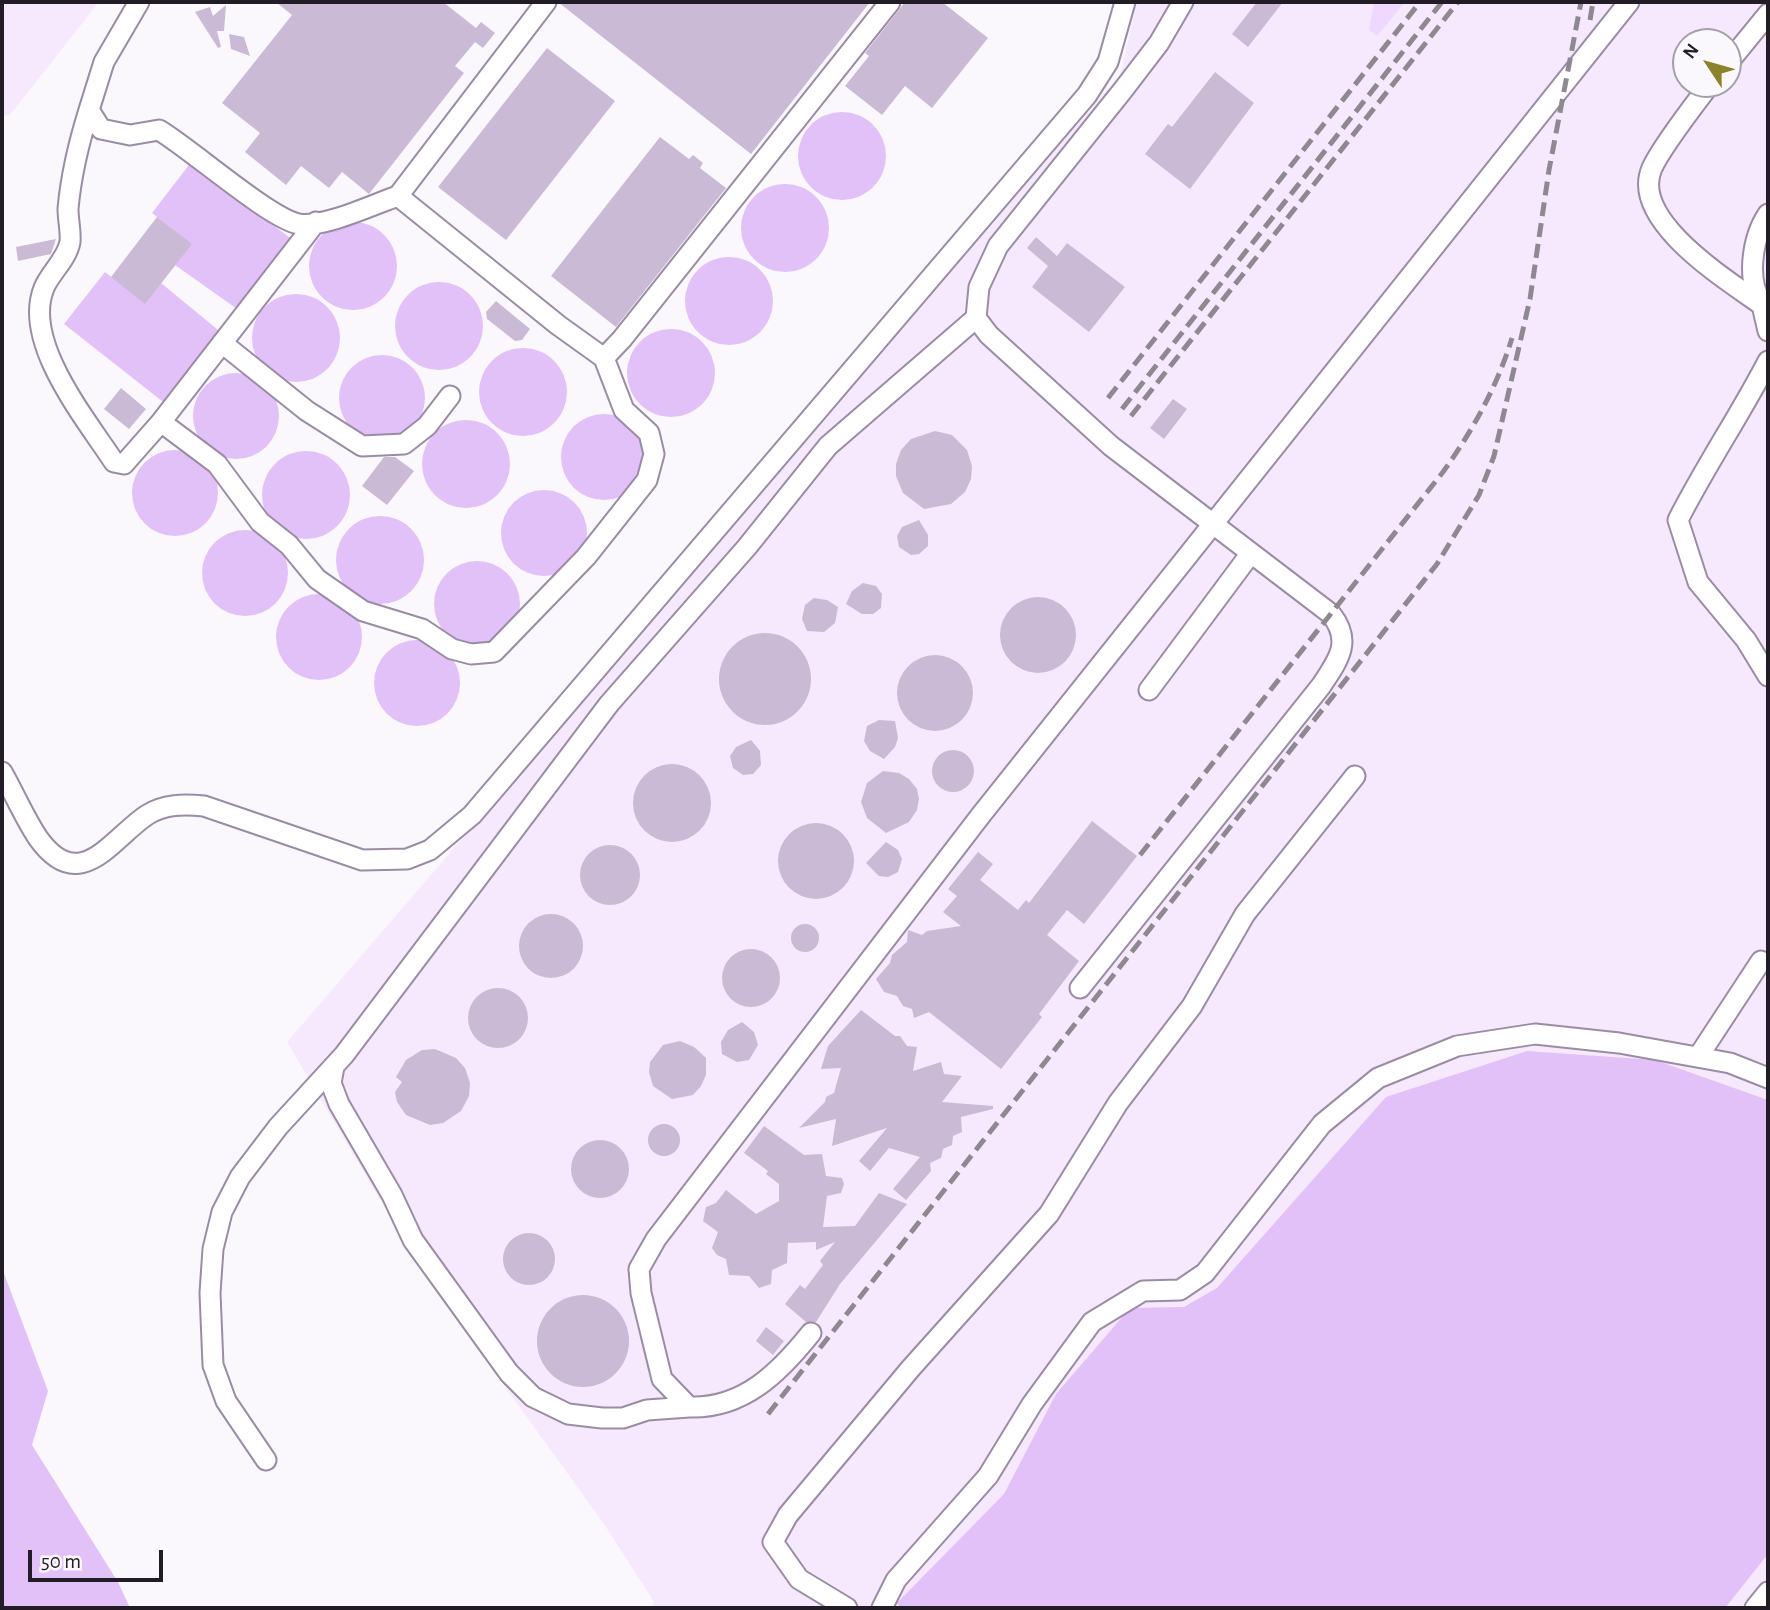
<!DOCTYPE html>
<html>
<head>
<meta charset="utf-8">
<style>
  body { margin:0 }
  #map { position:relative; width:1770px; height:1610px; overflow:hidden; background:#fbf8fd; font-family:"Alegreya Sans",sans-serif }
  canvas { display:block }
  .frame { position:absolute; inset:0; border:4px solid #221c26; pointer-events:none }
  .north { position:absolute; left:1672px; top:28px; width:70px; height:70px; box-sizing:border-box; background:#fbf8fd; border:2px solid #a4a0a7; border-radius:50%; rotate:306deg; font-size:19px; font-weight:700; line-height:28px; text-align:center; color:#221c26 }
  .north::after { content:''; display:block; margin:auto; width:24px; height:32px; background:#8d8229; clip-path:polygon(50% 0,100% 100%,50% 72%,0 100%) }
  .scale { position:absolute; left:28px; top:1550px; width:135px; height:32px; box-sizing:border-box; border:4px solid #221c26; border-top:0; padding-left:9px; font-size:21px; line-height:24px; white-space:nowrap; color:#221c26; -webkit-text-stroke:5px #fbf8fd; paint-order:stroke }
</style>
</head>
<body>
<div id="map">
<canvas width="1770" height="1610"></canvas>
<div class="frame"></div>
<div class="north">N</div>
<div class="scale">50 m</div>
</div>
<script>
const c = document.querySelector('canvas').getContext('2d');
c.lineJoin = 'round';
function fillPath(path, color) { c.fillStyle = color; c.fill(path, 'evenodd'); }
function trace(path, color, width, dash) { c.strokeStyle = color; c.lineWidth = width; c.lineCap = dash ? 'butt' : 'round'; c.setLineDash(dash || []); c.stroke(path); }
fillPath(new Path2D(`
  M2 2H99L10 115 2 116Z
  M1137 2H1768V1608H650L654 1602 604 1524 425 1276 287 1042 1120 75ZM1686 42H1728V84H1686Z`), '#f6e9fe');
fillPath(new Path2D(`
  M1374 2H1405L1377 36 1369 30Z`), '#efd8ff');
fillPath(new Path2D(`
  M798 156a44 44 0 1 1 88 0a44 44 0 1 1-88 0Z
  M192 161 295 242 240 311 175 265 191 244 152 213Z
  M741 228a44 44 0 1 1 88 0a44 44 0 1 1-88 0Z
  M309 266a44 44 0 1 1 88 0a44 44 0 1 1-88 0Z
  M685 301a44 44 0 1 1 88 0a44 44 0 1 1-88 0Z
  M105 272 145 303 161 283 223 334 167 405 64 324Z
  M395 326a44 44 0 1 1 88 0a44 44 0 1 1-88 0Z
  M252 338a44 44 0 1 1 88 0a44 44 0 1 1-88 0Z
  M627 373a44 44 0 1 1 88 0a44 44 0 1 1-88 0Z
  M479 392a44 44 0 1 1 88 0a44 44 0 1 1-88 0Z
  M339 398a43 43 0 1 1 86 0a43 43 0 1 1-86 0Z
  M193 416a43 43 0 1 1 86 0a43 43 0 1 1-86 0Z
  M561 457a43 43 0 1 1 86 0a43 43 0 1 1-86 0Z
  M422 464a44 44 0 1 1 88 0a44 44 0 1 1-88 0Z
  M132 493a43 43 0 1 1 86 0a43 43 0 1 1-86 0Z
  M262 495a44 44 0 1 1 88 0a44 44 0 1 1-88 0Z
  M501 533a43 43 0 1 1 86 0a43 43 0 1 1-86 0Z
  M336 560a44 44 0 1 1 88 0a44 44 0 1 1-88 0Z
  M202 573a43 43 0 1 1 86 0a43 43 0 1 1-86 0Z
  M434 604a43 43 0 1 1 86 0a43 43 0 1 1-86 0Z
  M276 637a43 43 0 1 1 86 0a43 43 0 1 1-86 0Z
  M374 683a43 43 0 1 1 86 0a43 43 0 1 1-86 0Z
  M1527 1051 1655 1060 1768 1100V1554L1725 1608H901L897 1603 1004 1494 1056 1394 1130 1308 1184 1307 1217 1288 1386 1097Z
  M2 1268 48 1391 32 1445 118 1582 130 1608H2Z`), '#e2c0f8');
fillPath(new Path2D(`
  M276 2H443L476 28 481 22 495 33 483 48 475 42 455 66 464 73 369 194 342 172 329 188 301 166 286 185 245 152 260 133 222 103 292 15Z
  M558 2H870L751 154Z
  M905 2H942L988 38 932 108 905 86 882 115 845 86 869 56 865 53Z
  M1257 2H1283L1248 47 1232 34Z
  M226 5 224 31H217L221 47 218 48 195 12 210 7 213 16Z
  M229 34 244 37 250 56 231 49Z
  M547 48 615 101 506 240 438 187Z
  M1215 72 1254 103 1190 189 1145 154 1168 124 1172 127Z
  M660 137 689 159 693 155 703 163 700 168 726 188 616 327 551 276Z
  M157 217 192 244 145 304 111 277Z
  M1036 237 1057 256 1067 243 1125 287 1089 332 1032 287 1048 266 1027 248Z
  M56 239 51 254 18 261 16 247Z
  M496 301 530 329 522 340 515 341 487 319 486 312Z
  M121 388 146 409 129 429 104 409Z
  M1173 399 1187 409 1164 439 1150 428Z
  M935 431 952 435 967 450 972 466 971 479 965 492 951 504 924 509 903 493 896 476V464L901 450 911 439Z
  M384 457H395L414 471 387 505 362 486Z
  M919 520 928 535V546L919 554 911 555 899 547 897 536 902 527Z
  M863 583 876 586 882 594 881 608 873 614H862L846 604 852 591Z
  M1000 635a38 38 0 1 1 76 0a38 38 0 1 1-76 0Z
  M814 598 827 600 838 607 835 623 824 632 807 631 802 619 805 605Z
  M719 679a46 46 0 1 1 92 0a46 46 0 1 1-92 0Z
  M897 693a38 38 0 1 1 76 0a38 38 0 1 1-76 0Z
  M879 720 895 721 898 738 895 747 884 759 870 751 864 741 867 726Z
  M751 740 760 751 761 765 753 774 743 775 733 768 730 756 736 747Z
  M932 771a21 21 0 1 1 42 0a21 21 0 1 1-42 0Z
  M633 803a39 39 0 1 1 78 0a39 39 0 1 1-78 0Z
  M883 771 899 773 909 779 917 789 919 799 917 810 909 822 886 833 867 818 861 802 867 783Z
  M1092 821 1137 856 1084 924 1067 910 1047 935 1079 961 1039 1014 1042 1017 1001 1069 929 1012 914 1018 912 1009 903 1006 897 996 884 992 876 979 890 963 892 955 907 942 908 930 922 935 927 931 961 926 943 912 957 896 948 889 978 852 993 864 980 880 1018 910 1026 900 1029 903Z
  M778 861a38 38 0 1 1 76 0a38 38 0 1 1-76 0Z
  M886 842 898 850 902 859 898 872 888 877 879 876 866 863Z
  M580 875a30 30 0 1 1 60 0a30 30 0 1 1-60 0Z
  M519 946a32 32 0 1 1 64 0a32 32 0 1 1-64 0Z
  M791 938a14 14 0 1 1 28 0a14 14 0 1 1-28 0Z
  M722 978a29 29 0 1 1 58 0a29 29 0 1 1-58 0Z
  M468 1018a30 30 0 1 1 60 0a30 30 0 1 1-60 0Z
  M861 1010 895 1036H900L907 1046 917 1047 913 1071 941 1062 944 1074 962 1076 942 1102 993 1106V1109L961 1117 962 1132 953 1136 952 1145 943 1149 941 1158 930 1163 931 1171 906 1200 893 1189 920 1157 889 1148 870 1171 859 1161 887 1128 832 1146 836 1119 799 1128 825 1102 826 1097 834 1093 841 1068 821 1069 828 1046Z
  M742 1022 754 1032 758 1045 749 1060 737 1062 722 1054 721 1042 728 1030Z
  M680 1041 694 1047 706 1058V1075L701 1086 693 1095 672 1099 653 1086 649 1072 650 1062 663 1045Z
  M435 1049 456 1058 465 1068 470 1083 469 1096 461 1111 443 1123 430 1125 406 1115 397 1102 395 1092 402 1082 396 1077 406 1060 422 1050Z
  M648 1140a16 16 0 1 1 32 0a16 16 0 1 1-32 0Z
  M764 1126 804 1155 822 1154 826 1176 842 1178 844 1184 841 1193 827 1196 823 1227 855 1226 879 1193 907 1204 840 1284 816 1322H806L785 1304 800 1285 805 1289 823 1265 820 1261 835 1242 816 1250V1242L788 1243 787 1263 772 1270 771 1284 759 1288 749 1276 729 1275 726 1259 717 1255 712 1248 718 1232 703 1221 706 1207 716 1203 726 1190 756 1214 779 1201V1184L766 1174 768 1171 744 1153Z
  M571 1169a29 29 0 1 1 58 0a29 29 0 1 1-58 0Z
  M503 1259a26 26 0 1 1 52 0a26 26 0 1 1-52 0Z
  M537 1341a46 46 0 1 1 92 0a46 46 0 1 1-92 0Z
  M766 1327 784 1341 773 1355 756 1341Z`), '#cabad5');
const minor = new Path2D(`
  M139 2 104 62 89 110 101 129 130 135 159 130C191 149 270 219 299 224 324 228 374 204 398 196
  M1728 63 1768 14
  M1710 84C1695 104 1662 146 1652 168 1629 220 1727 280 1762 305L1768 331
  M89 110C79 142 71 175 68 209 68 220 71 231 70 242 67 259 50 273 44 288 22 342 86 419 114 462L124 464 161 422 217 464 260 522 289 545 317 579 363 611 422 629 452 649 471 654 494 652 586 557 647 480 654 454 649 433 624 410 604 358 558 325 398 196 546 2
  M1764 306C1745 283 1752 238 1768 214
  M222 343 307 411 362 446 404 444 427 426 450 396
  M604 358 622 339 890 2
  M1768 361C1740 415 1706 465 1678 520L1698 582 1746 640 1768 676
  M161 422 316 222
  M1149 690 1251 553
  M2 772C14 793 24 817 38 838 80 897 112 838 147 815 164 804 184 804 204 806L362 860 407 859 430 850 472 815 1087 95 1108 62 1125 2
  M1080 988 1321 686C1338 660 1353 642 1331 614L1111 446 989 335 976 318 979 287 998 246 1123 90 1159 43 1183 2
  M1698 1057 1761 961
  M334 1067 331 1083 339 1104 392 1195 413 1240 509 1373 533 1397 568 1414 602 1418H623L647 1410 689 1407
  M811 1333C779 1373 743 1409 689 1407L662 1379 641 1293 639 1269 656 1239 981 815 1629 2
  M266 1460 226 1401 213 1365 210 1293 213 1249 222 1212 240 1177 278 1127 344 1055 609 704 747 547 828 446 976 318
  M847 1608 799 1579 773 1542 788 1515 911 1368 1049 1214 1118 1103 1192 1006 1245 914 1355 776
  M882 1608 896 1580 988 1476 1032 1404 1092 1322 1143 1291 1180 1290 1205 1273 1322 1124 1378 1078 1457 1046 1535 1034 1619 1043 1730 1063 1768 1078
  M1755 1608 1768 1592`);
trace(minor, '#9b8ca5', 23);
trace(minor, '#fff', 19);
trace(new Path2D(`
  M1590 20 1593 2
  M1108 398 1420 2
  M1122 409 1442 2
  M1131 416 1458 2
  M1140 855 1443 472C1473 430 1497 387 1512 338
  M768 1414 1437 564 1479 495 1494 456 1530 299 1549 170 1581 2`), '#8e8991', 5, [14, 7]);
</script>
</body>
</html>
